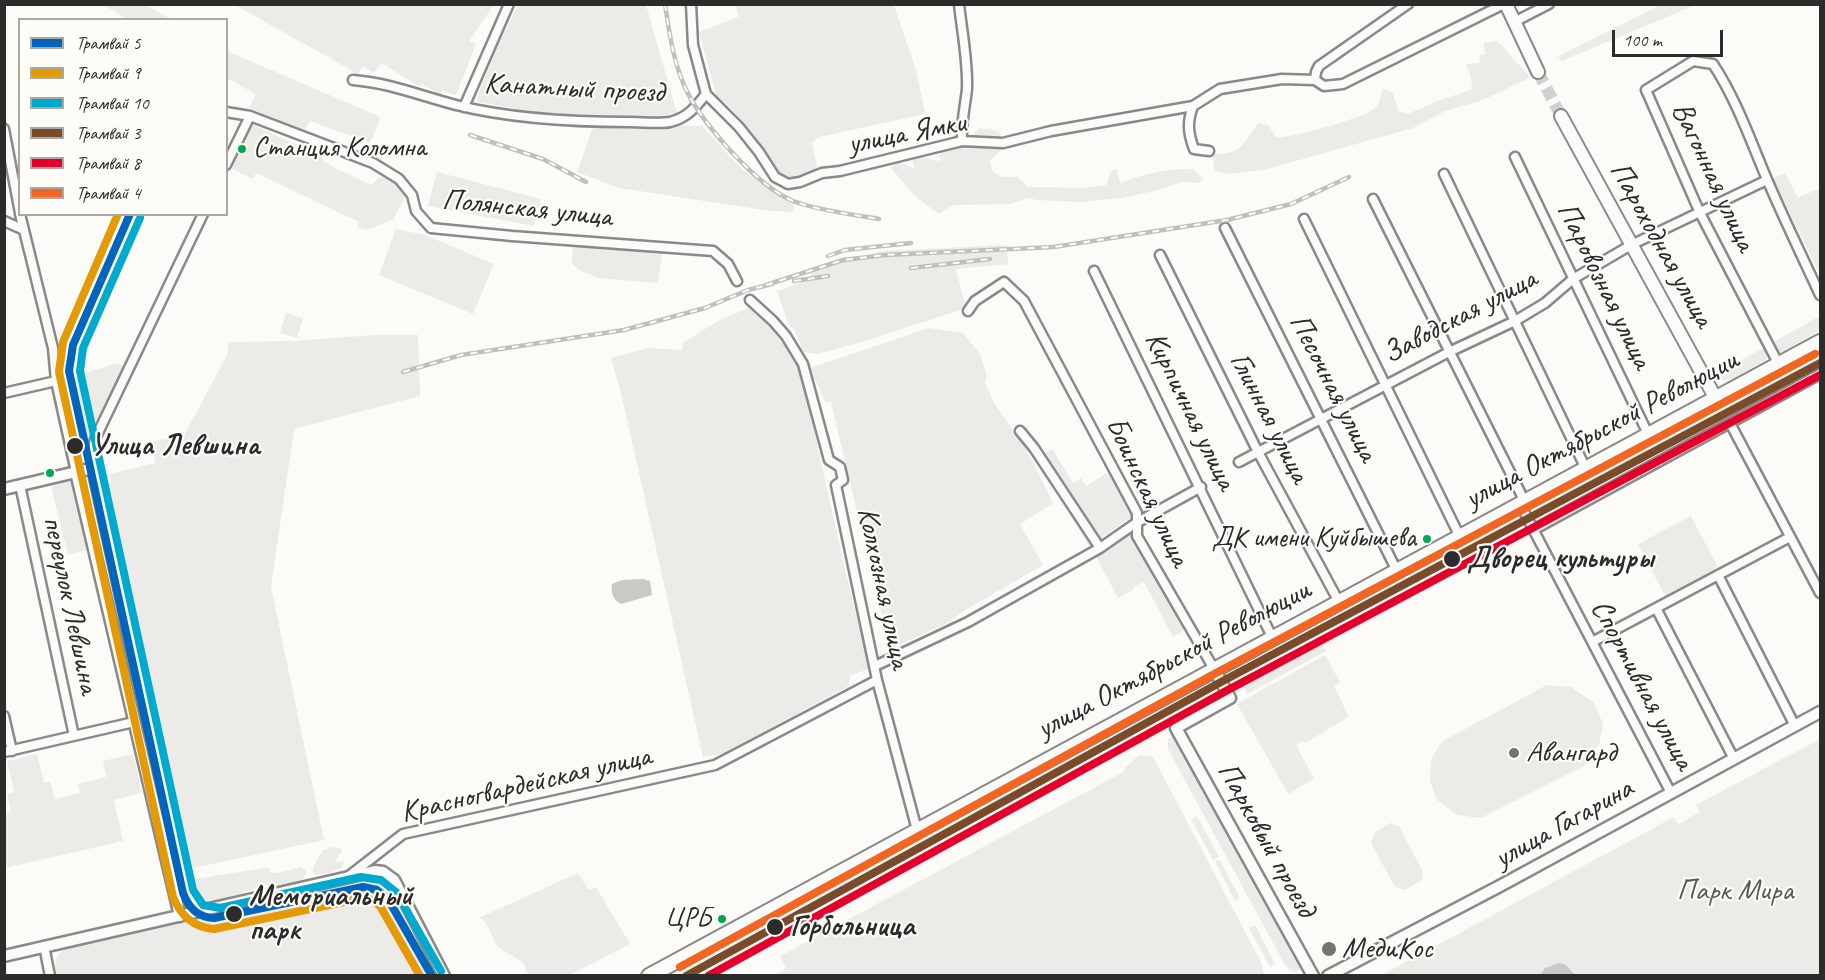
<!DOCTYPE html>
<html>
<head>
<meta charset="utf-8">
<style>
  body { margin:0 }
  #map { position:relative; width:1825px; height:980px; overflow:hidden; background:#fcfbf8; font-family:Caveat,sans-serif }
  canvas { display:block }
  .frame { position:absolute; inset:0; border:6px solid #2b2b2b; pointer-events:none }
  .legend { position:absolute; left:18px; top:18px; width:210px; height:198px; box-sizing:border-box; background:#fdfcf7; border:2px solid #a9a8a5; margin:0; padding:8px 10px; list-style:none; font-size:18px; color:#2b2b2b }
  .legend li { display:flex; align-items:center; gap:12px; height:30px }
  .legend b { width:30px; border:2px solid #a9a8a5 }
  .scale { position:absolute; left:1612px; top:30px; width:111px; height:27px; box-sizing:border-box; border:3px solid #2b2b2b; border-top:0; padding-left:8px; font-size:18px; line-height:21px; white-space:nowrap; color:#2b2b2b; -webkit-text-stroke:4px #fdfcf7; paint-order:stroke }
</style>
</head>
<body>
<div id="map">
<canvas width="1825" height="980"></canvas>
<div class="frame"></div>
<ul class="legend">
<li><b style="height:8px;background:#0065bd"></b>Трамвай 5</li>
<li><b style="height:8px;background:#e39a04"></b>Трамвай 9</li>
<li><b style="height:8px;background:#00a9ce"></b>Трамвай 10</li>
<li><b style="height:8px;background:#7a4b2a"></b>Трамвай 3</li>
<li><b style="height:8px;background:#e4002b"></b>Трамвай 8</li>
<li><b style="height:8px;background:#f26522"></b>Трамвай 4</li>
</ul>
<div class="scale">100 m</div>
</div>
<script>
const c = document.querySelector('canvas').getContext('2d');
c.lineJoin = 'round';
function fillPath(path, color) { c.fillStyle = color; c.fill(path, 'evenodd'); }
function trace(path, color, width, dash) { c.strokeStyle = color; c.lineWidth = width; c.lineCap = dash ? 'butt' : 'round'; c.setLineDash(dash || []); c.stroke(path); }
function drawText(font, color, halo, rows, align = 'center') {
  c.font = font + ' Caveat,sans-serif'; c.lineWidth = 4.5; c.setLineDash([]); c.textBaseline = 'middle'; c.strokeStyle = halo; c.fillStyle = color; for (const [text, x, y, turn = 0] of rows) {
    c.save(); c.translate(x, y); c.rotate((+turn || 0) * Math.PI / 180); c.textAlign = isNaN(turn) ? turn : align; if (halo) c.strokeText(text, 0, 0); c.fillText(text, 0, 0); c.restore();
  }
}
fillPath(new Path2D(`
  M104 5H145L171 19H127Z
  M235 5H494L469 41 476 44 456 95 442 91 440 95 422 84 420 87 381 63 374 73 363 66 358 74Z
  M518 5H646L677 113 647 119 589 117 535 112 477 102 479 92 495 52Z
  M736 5H894L917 73 925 114 819 137 812 143 766 156 748 127 727 104 717 98 699 32 738 17Z
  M227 51 376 115 380 119 370 143 310 121 304 131 249 108 256 94 227 78Z
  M675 125 702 126 742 169 794 204 793 212 771 211 619 188 577 172 593 127 643 128Z
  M437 172 541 199 534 226 428 206Z
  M396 229 425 235 494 264 473 314 379 275Z
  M577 244 663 250 658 283 599 278 579 270 572 264 573 245Z
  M1007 245 1008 264 956 269 966 308 862 342 817 354 803 352 795 331 788 323 777 291 812 279 810 271 882 251Z
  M748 308 763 320 799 362 844 566 870 669 850 675 849 686 722 754 703 757 621 393 611 358 648 348 682 350 683 343 716 322Z
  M286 313 303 318 297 338 280 333Z
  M929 328 963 333 980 354 987 376 985 382 994 403 1025 447 1053 503 1020 524 1043 565 962 612 950 622 890 649 832 407 831 401 826 403 810 368Z
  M374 335H418L420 396 294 429 271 587 324 840 184 870 102 484 111 481 110 474 155 463 152 442 185 434 227 355 229 342 295 341Z
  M1052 449 1073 483 1081 478 1086 486 1108 472 1133 516 1089 546 1037 459Z
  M73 480 90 549 68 555 51 486Z
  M1691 516 1719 570 1666 598 1638 544Z
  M1129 535H1134L1184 631 1173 637 1144 582 1135 586 1132 591 1118 598 1095 554 1120 538Z
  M1325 655 1340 682 1334 686 1349 717 1305 743 1304 741 1296 745 1314 779 1288 794 1237 704Z
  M37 754 44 783 50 782 55 799 80 793 78 784 106 777 103 761 133 754 142 793 114 800 123 841 5 868V813L11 811 7 794 14 792 7 761Z
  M1127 770 1238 976H775L786 968 780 956Z
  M578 873 589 890 596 887 630 944 570 975H528L523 963 497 946 485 921 479 918Z`), '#ecebe7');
fillPath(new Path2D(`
  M1660 5H1695L1562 61 1558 56Z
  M1496 41C1506 47 1506 51 1513 59 1520 66 1525 68 1529 78L1483 100 1445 111 1413 128 1264 170 1228 174 1214 171 1213 154C1242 155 1243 144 1258 123L1268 125 1277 138C1296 136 1364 119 1376 107 1380 102 1381 95 1383 89L1393 93 1398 111 1408 114 1437 101 1471 90 1472 81 1466 64 1480 63 1479 56 1485 54 1484 43Z
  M251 124 319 155 325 162 335 168 371 185 378 178 384 176 403 186 407 193 394 219 366 230 357 227 359 222 256 173 253 179 232 169Z
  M980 128 999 131 1003 148 990 161 993 172 1002 177H1018L1028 187 1083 188 1106 185 1111 171 1117 169 1120 184C1142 173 1168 169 1193 169L1203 179 1199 183 1182 182 1154 191 1121 198 1081 202 1037 200 1028 198 1010 204 953 205 939 214 916 197 890 167 899 162 915 168 912 159 916 156 938 161 941 160 938 155C949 149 957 146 969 147L971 137Z
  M812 143 818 170 790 181 772 172 766 156Z
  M1785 173 1798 198 1820 188V275L1773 178Z
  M1820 316V330L1780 353 1775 352 1770 344Z
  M1765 347 1767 353 1766 360 1732 379 1723 380 1715 375Z
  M114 364 123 365 122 375 96 430 89 440 84 436 73 381 78 375Z
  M1319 638 1326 651 1247 694 1243 687 1231 691 1229 686Z
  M1547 685 1571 687 1594 703 1603 724 1599 745 1584 766 1481 818 1457 815 1437 800 1430 781 1431 760 1441 742Z
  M1174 735 1178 736 1301 967 1296 973 1290 971 1285 965 1168 749V739Z
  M1820 739V975L1380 976 1674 817 1678 824 1700 812 1696 805Z
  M1139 755 1153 757 1261 962 1264 975H1226L1187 900 1121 783 1124 769Z
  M1197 816 1219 857 1213 860 1191 819Z
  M1390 823 1399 826 1423 872 1422 880 1405 890 1395 887 1371 843 1375 832Z
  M332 847 340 848 342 851 335 861 344 862 342 867 330 873 316 875 312 870 322 851Z
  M1220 860 1240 898 1235 901 1215 862Z
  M269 867 271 873C281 874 290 869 301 867L307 872 302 880 274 888 265 885 221 900 204 902 198 900 190 888V880Z
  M375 876H382L391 882 439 976H56C54 963 55 952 69 948Z
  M1255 925 1275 964 1270 967 1249 928Z`), '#ecebe8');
fillPath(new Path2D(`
  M643 579 650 581 652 595 621 604C614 601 610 592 612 584L622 580Z
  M1559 963 1566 965 1575 975H1540L1545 968Z`), '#cac9c6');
trace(new Path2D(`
  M1538 72 1561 116`), '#d2d1cf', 12, [12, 6]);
const minor = new Path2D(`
  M691 4 693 45 706 94
  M959 4C962 32 968 61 967 89 965 107 961 123 962 141
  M1514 22 1549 4
  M353 80C390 83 421 96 456 105 512 119 572 122 629 122 642 122 658 124 670 122 687 118 696 107 706 94
  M1315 80 1316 72 1319 66 1408 4
  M706 94 739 127 759 152 775 177 788 184 800 182 822 173 840 171 962 141 1003 143 1051 131 1193 106 1220 89 1282 79 1315 80 1324 86 1343 84 1504 4
  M1193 106C1187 122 1188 133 1194 149L1209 151
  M464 107 509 4
  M226 112 250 116 373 163 399 179 412 195 416 211 431 228 512 236 713 251 728 264 737 281
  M4 129 20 213
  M1515 157 1649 436
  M226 165 250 116
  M1444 174 1586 469
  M1373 199 1525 502
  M20 214 53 348 56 381 76 472
  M1304 219 1460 537
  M4 221 22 229
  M1225 228 1397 571
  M1160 255 1258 452 1339 602
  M1094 271 1272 637
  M750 300 773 321 786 336 803 364 829 460 840 467 843 480 836 485 877 680 917 830
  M968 311 975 301 1004 282 1024 301 1137 513V536L1214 669
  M1779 365 1700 213 1646 90 1693 61 1713 64C1736 99 1750 139 1766 177 1783 217 1802 256 1820 295
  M4 393 56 381
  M1730 423 1820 593
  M1020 431 1034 448 1100 548
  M1239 462 1449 352 1515 321 1545 303 1573 279 1631 245 1767 180
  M93 468 94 443 96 437 203 214
  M20 485 74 736
  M1520 504 1671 793
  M1533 530 1820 374
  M1718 575 1795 726
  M1656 608 1734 759
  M1592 642 1790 537
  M875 666 968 622 1100 548 1136 523 1201 487
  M4 716 12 751
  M4 752 134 722
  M349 876 403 834 715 765 877 680
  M44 946 50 976`);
const tertiary = new Path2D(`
  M76 472 180 916
  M4 489 93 468 184 885 193 902 204 910
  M1214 669 1230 698 1176 728 1313 976
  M4 956 375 871 383 872 394 880 444 976
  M1328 976 1498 887 1820 712`);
const secondary = new Path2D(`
  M1506 4 1538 72
  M1561 116 1716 399`);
const primary = new Path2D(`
  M649 976 1820 342`);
trace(minor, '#898987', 13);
trace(tertiary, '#898987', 15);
trace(secondary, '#898987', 16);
trace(primary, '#898987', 18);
trace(minor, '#fbfbf9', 8);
trace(tertiary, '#fbfbf9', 10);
trace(secondary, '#fbfbf9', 12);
trace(primary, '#fbfbf9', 14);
const rail = new Path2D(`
  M665 4C669 31 673 60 684 85 699 121 757 186 793 201 816 210 855 215 879 219
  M470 135 543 159 586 182
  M828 256 845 250 911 243
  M911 268 990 259
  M794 281 828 276
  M766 285 843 260 885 255 1054 247 1227 220 1291 204 1349 177
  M403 372 461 355 624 330 705 308 748 290 772 284`);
trace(rail, '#c0bfbc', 4.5);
trace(rail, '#fdfcf7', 2, [7]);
trace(new Path2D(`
  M130 214 73 345 69 371 183 893C189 908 197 917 214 918L363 887 377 890 388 899 432 976`), '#0065bd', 8);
trace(new Path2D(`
  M118 214 63 342 59 372 173 897C181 916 193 927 214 929L363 898 372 900 380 906 420 976`), '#e39a04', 8);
trace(new Path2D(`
  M140 218 83 348 80 371 193 890 203 905 220 908 361 877 381 880 396 892 441 971`), '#00a9ce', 8);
trace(new Path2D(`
  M686 976 1221 682 1820 363`), '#7a4b2a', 8);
trace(new Path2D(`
  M708 976 1226 691 1820 375`), '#e4002b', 8);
trace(new Path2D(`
  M680 967 1216 673 1815 354`), '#f26522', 8);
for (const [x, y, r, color] of [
  [242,149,5,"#00a651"],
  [75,446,9,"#2b2b2b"],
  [50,473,5,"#00a651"],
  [1427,539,5,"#00a651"],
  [1452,559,9,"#2b2b2b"],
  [1514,753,6,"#747473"],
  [234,914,9,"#2b2b2b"],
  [722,919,5,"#00a651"],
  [775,927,9,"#2b2b2b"],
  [1329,949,8,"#747473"]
]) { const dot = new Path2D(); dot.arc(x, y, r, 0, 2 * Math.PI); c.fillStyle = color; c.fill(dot); trace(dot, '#fdfcf7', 2); }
drawText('28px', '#2b2b2b', '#fdfcf7', [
  ["Станция Коломна",253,149,"left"],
  ["ДК имени Куйбышева",1416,539],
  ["ЦРБ",711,919]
], 'right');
drawText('30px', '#2b2b2b', '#fdfcf7', [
  ["Канатный проезд",574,89,3],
  ["улица Ямки",907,134,-11],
  ["Вагонная улица",1713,177,65],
  ["Полянская улица",527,209,6],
  ["Пароходная улица",1661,245,61],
  ["Паровозная улица",1604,286,64],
  ["Заводская улица",1460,317,-28],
  ["Песочная улица",1333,388,63],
  ["Кирпичная улица",1190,411,64],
  ["Глинная улица",1269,418,63],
  ["улица Октябрьской Революции",1602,430,-28],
  ["Боинская улица",1147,492,65],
  ["Колхозная улица",883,588,78],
  ["переулок Левшина",70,605,78],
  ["улица Октябрьской Революции",1174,660,-28],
  ["Спортивная улица",1642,685,62],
  ["Красногвардейская улица",526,785,-13],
  ["улица Гагарина",1564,824,-29],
  ["Парковый проезд",1266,840,61]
]);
drawText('bold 30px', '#2b2b2b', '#fdfcf7', [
  ["Улица Левшина",90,446],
  ["Дворец культуры",1467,559],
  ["Мемориальный",249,897],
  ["парк",249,931],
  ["Горбольница",790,927]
], 'left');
drawText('30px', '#2b2b2b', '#fdfcf7', [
  ["Авангард",1526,753],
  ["МедиКос",1342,949]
], 'left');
drawText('30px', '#585857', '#fdfcf7', [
  ["Парк Мира",1735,891]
]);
</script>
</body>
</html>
